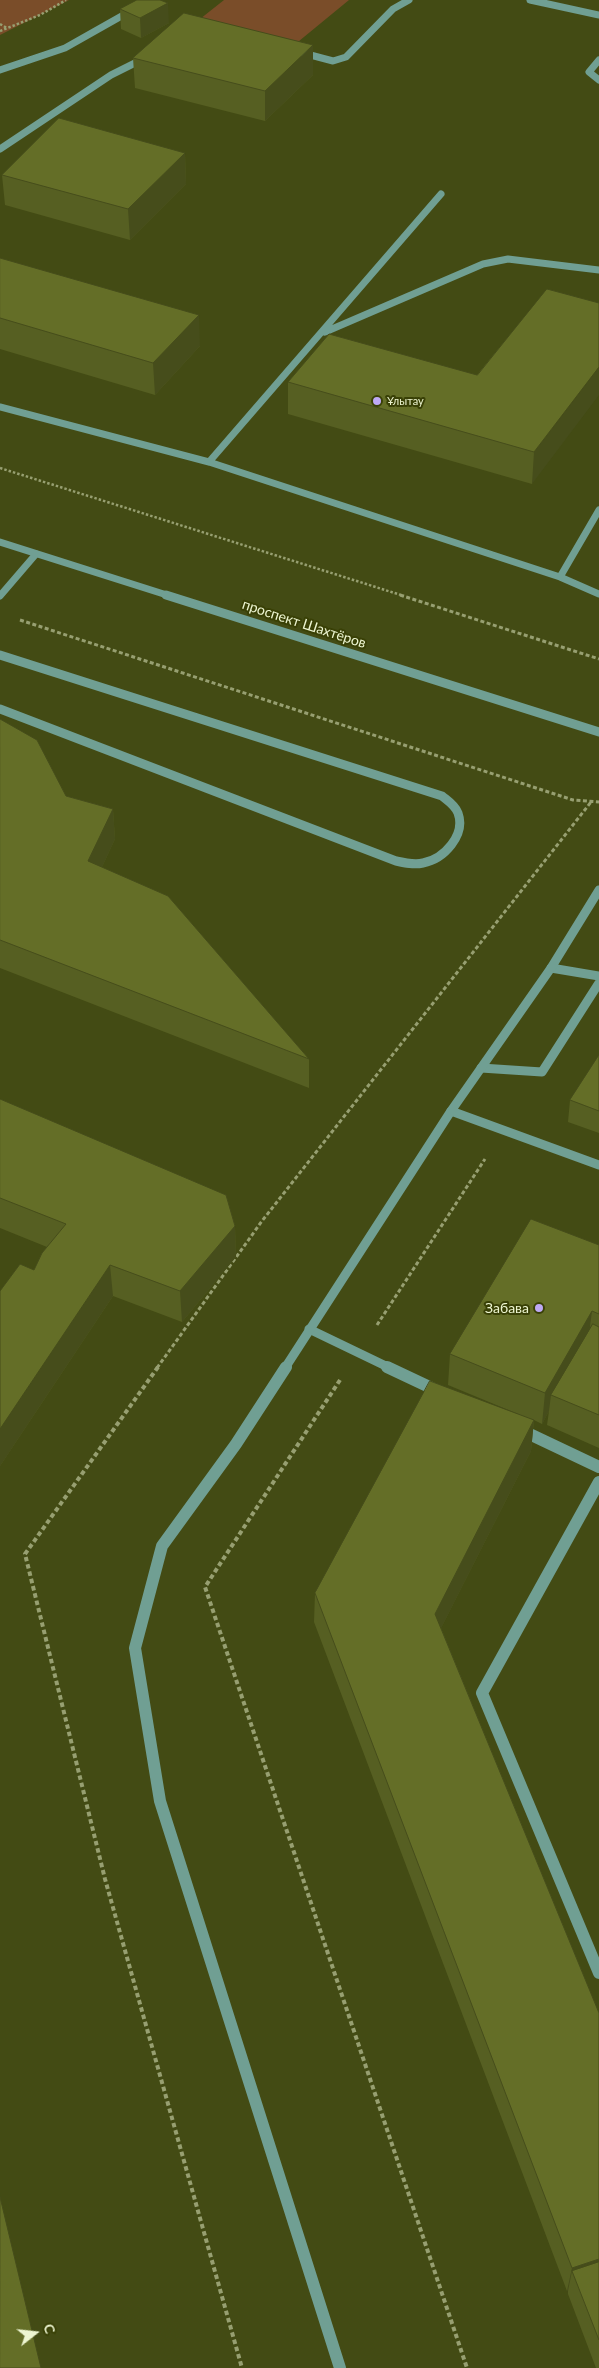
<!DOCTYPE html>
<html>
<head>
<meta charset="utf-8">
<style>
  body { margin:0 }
  #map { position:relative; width:599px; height:2368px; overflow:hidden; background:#434b14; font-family:Lato,sans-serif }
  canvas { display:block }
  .north { position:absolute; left:10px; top:2308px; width:50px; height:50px; -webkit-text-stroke:4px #394006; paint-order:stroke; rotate:74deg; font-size:14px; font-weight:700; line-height:20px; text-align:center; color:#edf5d1 }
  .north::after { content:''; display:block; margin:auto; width:18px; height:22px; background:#edf5d1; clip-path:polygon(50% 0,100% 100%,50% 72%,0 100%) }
</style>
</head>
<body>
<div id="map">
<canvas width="599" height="2368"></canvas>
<div class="north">С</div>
</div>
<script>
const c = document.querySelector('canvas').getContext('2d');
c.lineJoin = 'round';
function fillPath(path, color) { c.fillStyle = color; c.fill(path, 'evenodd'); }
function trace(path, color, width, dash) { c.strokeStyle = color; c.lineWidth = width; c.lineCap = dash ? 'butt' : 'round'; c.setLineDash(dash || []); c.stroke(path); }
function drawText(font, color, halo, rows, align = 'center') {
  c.font = font + ' Lato,sans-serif'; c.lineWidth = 4; c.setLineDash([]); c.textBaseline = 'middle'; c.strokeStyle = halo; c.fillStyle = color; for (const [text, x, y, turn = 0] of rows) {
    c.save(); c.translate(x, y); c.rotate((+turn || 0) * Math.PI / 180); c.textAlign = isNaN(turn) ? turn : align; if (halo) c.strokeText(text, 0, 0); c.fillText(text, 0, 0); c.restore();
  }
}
fillPath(new Path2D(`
  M0 0H69L0 35Z
  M224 0H349L293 46 200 19Z`), '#7a4d29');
trace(new Path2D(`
  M0 24 7 28
  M0 31 40 15 66 0
  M0 468 404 596`), '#979f71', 2.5, [2.5, 2]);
trace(new Path2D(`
  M400 595 599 659
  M20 620 573 800 599 802
  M377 1325 485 1159
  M157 1368 262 1221 591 802`), '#979f71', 3, [4, 2.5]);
trace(new Path2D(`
  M158 1367 25 1554 105 1879 242 2368
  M340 1380 205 1587 467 2368`), '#979f71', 4, [4.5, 3]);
trace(new Path2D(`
  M530 0 599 15
  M299 52 333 61 346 57 393 9 409 0
  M599 60 589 72 599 80
  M0 70 65 48 150 0
  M0 149 111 75 145 58
  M325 332 483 264 508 259 599 270
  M0 407 209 462 560 577 599 594
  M209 462 441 194
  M560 577 599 510
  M0 596 36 554`), '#709f93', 7);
trace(new Path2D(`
  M0 655 442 796C448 801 455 805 458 813 466 835 444 859 423 863 414 865 405 863 396 861L0 709
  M551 968 599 976
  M481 1068 542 1072 599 983
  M451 1111 599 1165
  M309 1329 390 1368`), '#709f93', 9);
trace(new Path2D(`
  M387 1367 440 1392
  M521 1430 599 1467
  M599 1482 482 1693 599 1973`), '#709f93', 12);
trace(new Path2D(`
  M0 542 170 596`), '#709f93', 7);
trace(new Path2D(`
  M166 595 599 732
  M285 1368 451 1111 551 968 599 890`), '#709f93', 9);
trace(new Path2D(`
  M286 1367 236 1444 162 1546 135 1648 160 1801 340 2368`), '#709f93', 12);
fillPath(new Path2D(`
  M120 9 169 23 141 38 121 29Z
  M133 58 313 75 265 121 135 88Z
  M185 153 186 184 130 240 5 205 2 175Z
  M0 258 200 346 155 395 0 349Z
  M599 303 532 484 288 414V382L477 375Z
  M0 719 66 796 113 809 115 839 102 867 309 1059V1088L0 968Z
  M599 1055V1133L568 1122 570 1100Z
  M0 1099 235 1226 236 1257 182 1322 113 1296 0 1466V1291L34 1270 47 1247 0 1228Z
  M599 1245V1448L547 1425 549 1411 542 1424 534 1420 531 1451 441 1628 599 2013V2368H596L568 2294V2291H567L314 1622 315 1593 518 1414 448 1385 450 1354Z`), '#565f22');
fillPath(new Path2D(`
  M168 3 169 23 141 38 140 18Z
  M313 45V75L265 121V91Z
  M185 153 186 184 130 240 128 209Z
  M199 315 200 346 155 395 153 363Z
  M599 367V395L532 484 534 452Z
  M113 809 115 839 91 891 88 861Z
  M235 1226 236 1257 182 1322 180 1291Z
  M110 1265 113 1296 0 1466V1429Z
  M592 1311 588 1342 551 1395 549 1411 542 1424 545 1393Z
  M534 1420 531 1451 433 1644 435 1614Z
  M599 2259V2281L572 2271 568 2291H567L572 2268Z`), '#464d1b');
const building = new Path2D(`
  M137 0H160L168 3 140 18 120 9Z
  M184 13 313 45 265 91 133 58Z
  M59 118 185 153 128 209 2 175Z
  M0 258 199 315 153 363 0 318Z
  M547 289 599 303V367L534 452 288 382 329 334 477 375Z
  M0 719 37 740 66 796 113 809 88 861 168 896 309 1059 0 940Z
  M599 1055V1111L570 1100Z
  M0 1099 226 1195 235 1226 180 1291 110 1265 0 1429V1291L20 1264 34 1270 42 1253 66 1224 0 1198Z
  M531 1219 599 1245V1314L592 1311 545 1393 450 1354Z
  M593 1324 599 1327V1415L551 1395Z
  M430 1381 534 1420 435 1614 599 2013V2259L572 2268 315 1593Z
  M0 2197 41 2368H0Z
  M599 2262V2340L572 2271Z`);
fillPath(building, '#646e27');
trace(building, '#464d1b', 1);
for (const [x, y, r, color] of [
  [377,401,5,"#bea9f4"],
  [539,1308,5,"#bea9f4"]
]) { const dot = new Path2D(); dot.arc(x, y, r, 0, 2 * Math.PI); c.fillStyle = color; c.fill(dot); trace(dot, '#394006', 2); }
drawText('11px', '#edf5d1', '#394006', [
  ["Ұлытау",387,401]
], 'left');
drawText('14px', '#edf5d1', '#394006', [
  ["проспект Шахтёров",304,624,18]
]);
drawText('14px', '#edf5d1', '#394006', [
  ["Забава",529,1308]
], 'right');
</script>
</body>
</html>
